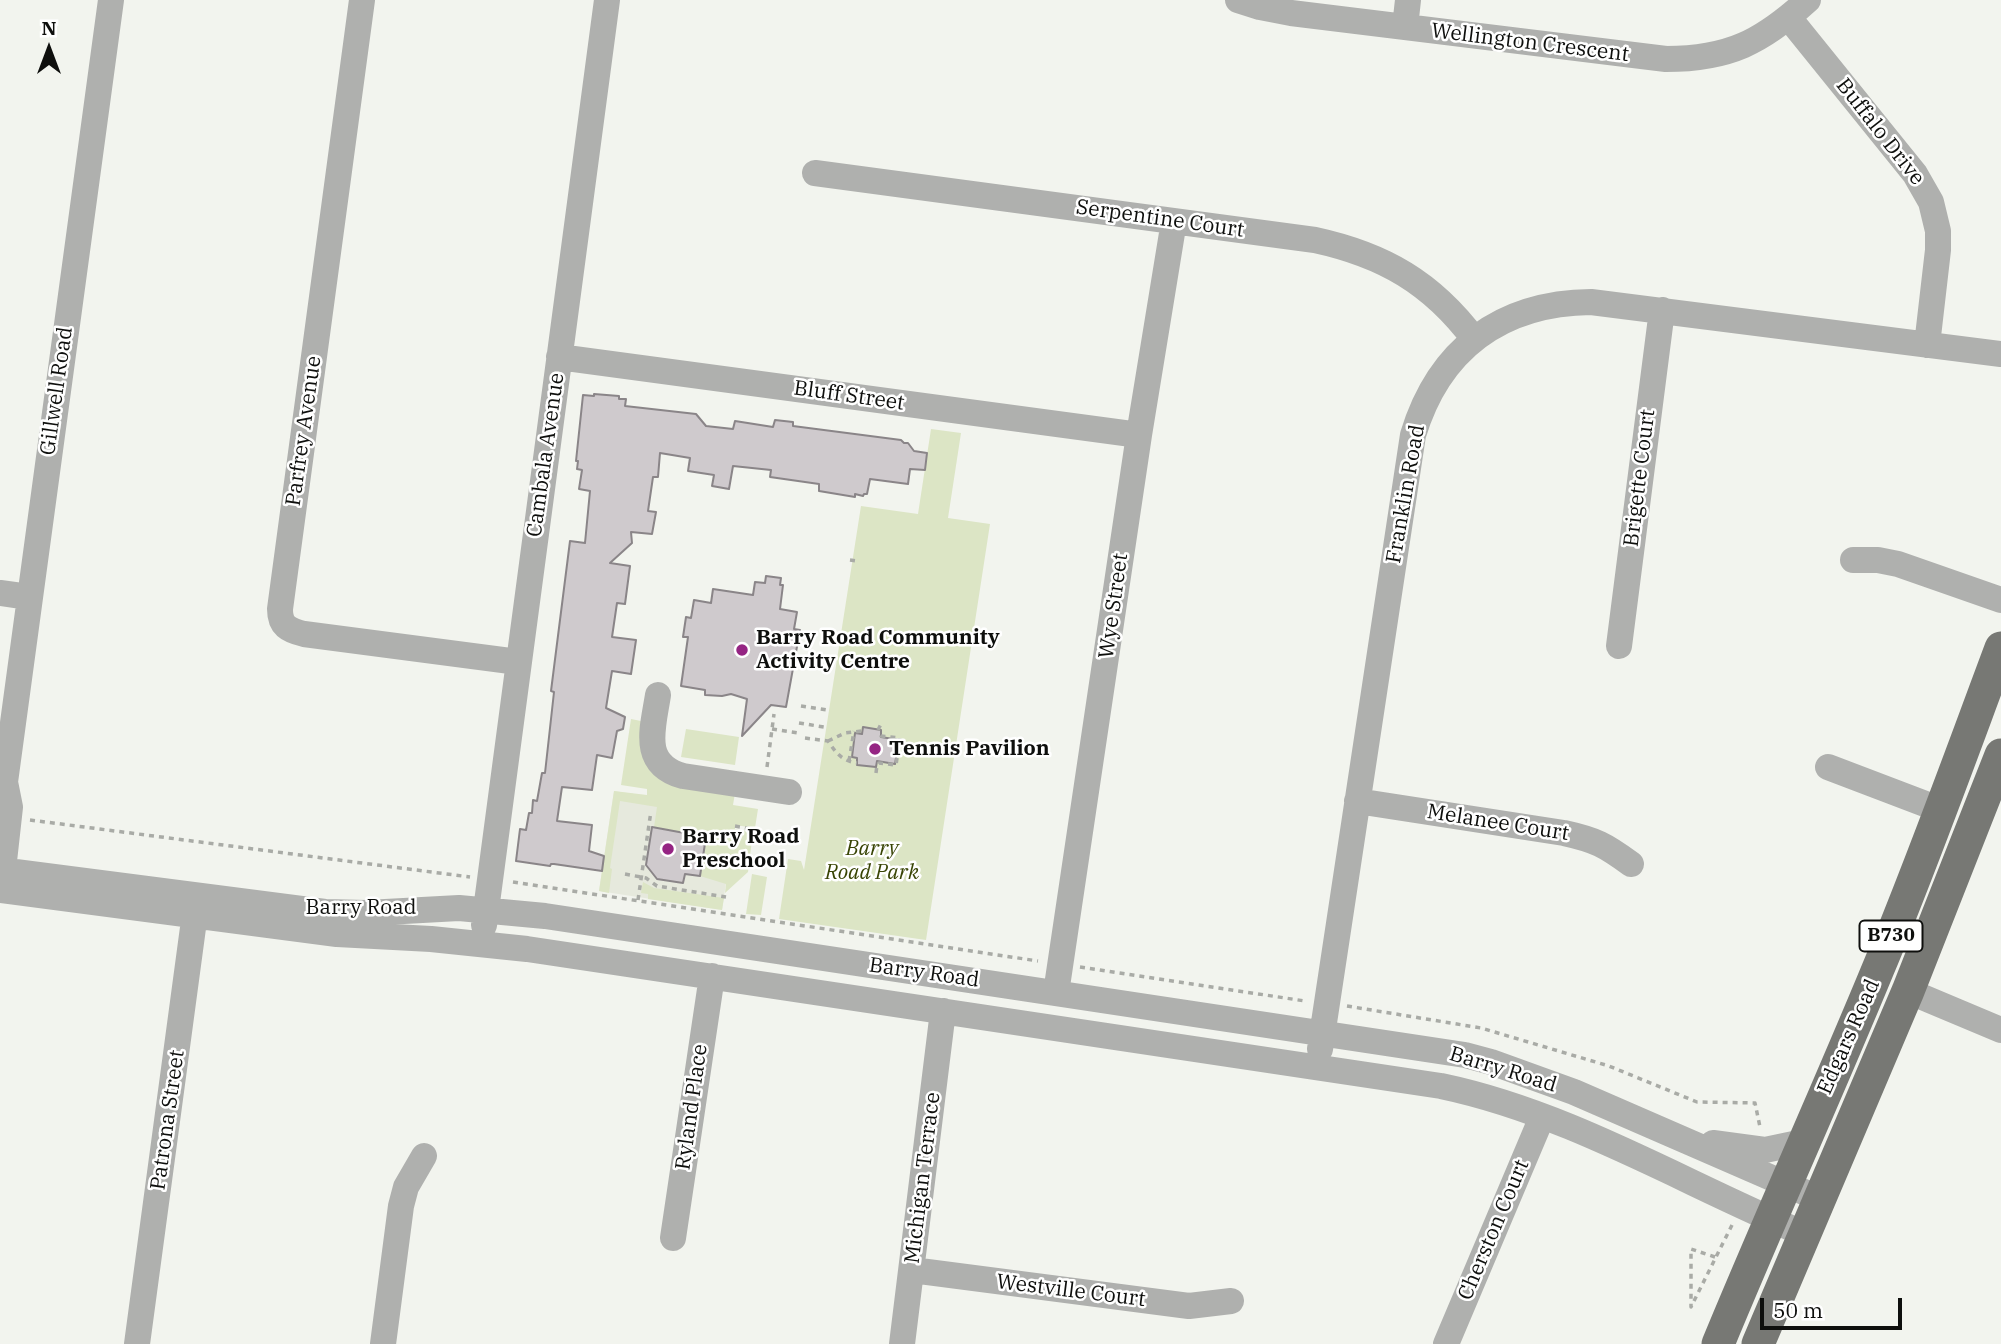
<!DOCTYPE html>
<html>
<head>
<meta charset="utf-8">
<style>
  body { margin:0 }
  #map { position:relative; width:2001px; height:1344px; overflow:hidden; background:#f2f4ee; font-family:"IBM Plex Serif",serif }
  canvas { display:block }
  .north { position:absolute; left:14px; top:14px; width:70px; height:70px; -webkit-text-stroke:5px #fff; paint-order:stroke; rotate:0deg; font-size:19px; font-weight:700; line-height:28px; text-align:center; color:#0e0f0d }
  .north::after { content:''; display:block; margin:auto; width:24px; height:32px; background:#0e0f0d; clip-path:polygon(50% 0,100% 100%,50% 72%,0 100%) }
  .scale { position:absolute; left:1760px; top:1298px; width:142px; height:32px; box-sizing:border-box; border:4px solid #0e0f0d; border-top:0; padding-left:9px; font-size:21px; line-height:24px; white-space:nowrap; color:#0e0f0d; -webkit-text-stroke:5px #fff; paint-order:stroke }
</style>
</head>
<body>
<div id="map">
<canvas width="2001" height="1344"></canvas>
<div class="north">N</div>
<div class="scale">50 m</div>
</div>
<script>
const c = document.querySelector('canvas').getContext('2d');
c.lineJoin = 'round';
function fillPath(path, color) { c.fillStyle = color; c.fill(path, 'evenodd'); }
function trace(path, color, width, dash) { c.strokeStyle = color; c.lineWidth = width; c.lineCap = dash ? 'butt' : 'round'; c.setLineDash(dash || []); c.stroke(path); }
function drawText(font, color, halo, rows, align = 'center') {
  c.font = font + ' "IBM Plex Serif",serif'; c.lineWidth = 5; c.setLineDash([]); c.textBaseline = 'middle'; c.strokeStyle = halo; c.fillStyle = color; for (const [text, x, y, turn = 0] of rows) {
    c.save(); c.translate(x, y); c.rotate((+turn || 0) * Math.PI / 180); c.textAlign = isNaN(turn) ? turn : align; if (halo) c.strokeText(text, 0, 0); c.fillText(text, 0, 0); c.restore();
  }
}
fillPath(new Path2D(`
  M614 791 737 809 722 910 599 891Z`), '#e6e9dd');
fillPath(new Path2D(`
  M931 429 961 433 948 518 990 524 926 940 779 919 788 859 801 861 804 870 861 506 918 514Z
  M631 719 646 722 644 749 735 793 733 805 758 809 755 828 735 825V829L753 832 748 872 725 893 726 884 700 876 706 837 654 827 657 807 620 801 610 868 612 869 609 893 599 891 614 791 647 795V789L621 785Z
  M686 729 739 737 735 765 681 757Z
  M752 874 767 877 761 915 746 914Z
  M643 882 654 888 724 898 722 910 648 899V894L641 893Z`), '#dce5c5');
const building = new Path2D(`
  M594 394 619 396V399H626L625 406 696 414 706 426 733 429 735 421 773 427 775 420 793 422V426L901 440 904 443H908L914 451 927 453 925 470 910 469 908 484 870 479 867 494H864L863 496 855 494V497L819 491V484L770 477 771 470 733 466 729 489 712 486 714 475 688 471 690 458 660 453 658 477H653L648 511 656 512 652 534 631 532 632 543 610 563 630 566 625 604 617 603 612 637 636 640 631 674 612 671 606 708 625 717 623 729 617 731 612 758 597 755 592 790 562 787 557 821 592 825 589 851 604 856 602 871 554 864H551L550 866 516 861 520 829 526 830 529 813H532L533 800 537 801 542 773H545L554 692 551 691 570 541 585 543 590 491 579 489 582 470 577 469 578 461H576L583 395 594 396Z
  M766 576 781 578 780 585H783L780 609 797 612 794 629 800 630 786 707 771 705 742 736 747 699 731 694 722 696 705 695V690L681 686 688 637H683L686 617 691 618 694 600 711 603 713 589 753 595 755 582 765 583Z
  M863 727 881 730V737L899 740 895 764 877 761 876 767 857 765V758L852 757 855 733 862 734Z
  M652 827 706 837 700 876 685 874 683 883 657 879 646 865Z`);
fillPath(building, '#cfcacd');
trace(building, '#8a8588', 2);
trace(new Path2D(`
  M850 560 857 561
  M801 706 827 710
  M799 723 824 727
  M772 729 798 733
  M878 730 882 722
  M805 738 828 741C836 753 842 761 857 763
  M828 741 845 733 862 731
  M849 761 854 731
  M767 767 774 714
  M876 773 877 765 879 763 896 765 900 738 881 736V733
  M30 820 470 877
  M735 826 756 830
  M625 874 646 878 657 886 726 897
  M513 882 1038 961
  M638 900 651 811
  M1080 967 1305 1001
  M1347 1006 1481 1028 1609 1066 1697 1102 1755 1103 1760 1127
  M1715 1257 1691 1249V1307L1732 1225`), '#a9aba6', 3.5, [5, 5]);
trace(new Path2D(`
  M362 0 280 609C280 626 288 630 304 634L518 662
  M1238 0 1260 7 1291 13 1666 59C1729 59 1762 42 1808 0
  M1789 18 1915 174 1931 202 1938 231V250L1927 345
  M1405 27 1408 0
  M815 173 1315 240C1384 255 1432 283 1474 339
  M559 357 1139 435
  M1853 560H1878L1898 564 2001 600
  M0 593 29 597
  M1619 646 1662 310
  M658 695C653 728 640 764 683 776L789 792
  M1828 767 1941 810
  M0 792 5 782 111 0
  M1357 801 1564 833C1596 840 1605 845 1631 864
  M0 870 325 912 367 913 459 908 545 916 1465 1055 1491 1062 1574 1092 1820 1199
  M1 888 10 807 5 782
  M0 890 337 934 431 939 527 949 1441 1086C1570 1113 1685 1184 1805 1234
  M484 925 607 0
  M1908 991 2001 1030
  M1056 993 1139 435 1174 221
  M1320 1049 1413 435C1439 349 1501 303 1591 302L2001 354
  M1713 1143 1765 1150 1803 1142
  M673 1238 712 976
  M912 1270 1189 1306 1231 1301
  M137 1344 197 898
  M383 1344 401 1206 406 1187 424 1156
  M902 1344 943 1011
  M1446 1344 1542 1117`), '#afb0ae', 26);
trace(new Path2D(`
  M1718 1344C1770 1218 1826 1095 1878 969 1922 864 1961 755 2001 648
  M1758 1344 1908 991 2001 755`), '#777874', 33);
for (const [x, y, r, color] of [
  [742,650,7,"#952483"],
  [875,749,7,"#952483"],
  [668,849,7,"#952483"]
]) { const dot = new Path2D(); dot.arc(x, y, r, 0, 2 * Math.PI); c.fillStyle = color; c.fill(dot); trace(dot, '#fff', 2.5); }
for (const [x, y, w] of [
  [1891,936,63]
]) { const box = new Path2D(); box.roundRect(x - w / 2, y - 15.5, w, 31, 5); c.fillStyle = '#fff'; c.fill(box); trace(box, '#0e0f0d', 2); }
drawText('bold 19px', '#0e0f0d', null, [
  ["B730",1891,936]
]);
drawText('21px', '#0e0f0d', '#fff', [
  ["Wellington Crescent",1530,43,7],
  ["Buffalo Drive",1880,132,52],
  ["Serpentine Court",1160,219,8],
  ["Gillwell Road",57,391,-82],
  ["Bluff Street",849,396,8],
  ["Parfrey Avenue",304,431,-82],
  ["Cambala Avenue",546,455,-82],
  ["Brigette Court",1640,478,-83],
  ["Franklin Road",1406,494,-80],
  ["Wye Street",1114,606,-82],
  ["Melanee Court",1498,823,9],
  ["Barry Road",361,908],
  ["Barry Road",924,973,8],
  ["Edgars Road",1849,1037,-66],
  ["Barry Road",1503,1070,17],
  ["Ryland Place",692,1107,-82],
  ["Patrona Street",168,1120,-82],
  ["Michigan Terrace",923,1178,-83],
  ["Cherston Court",1494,1230,-67],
  ["Westville Court",1071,1291,7]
]);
drawText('bold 21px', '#0e0f0d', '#fff', [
  ["Barry Road Community",756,638],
  ["Activity Centre",756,662],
  ["Tennis Pavilion",889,749],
  ["Barry Road",682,837],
  ["Preschool",682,861]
], 'left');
drawText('italic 21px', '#384404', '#fff', [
  ["Barry",872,849],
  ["Road Park",872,873]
]);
</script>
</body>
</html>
